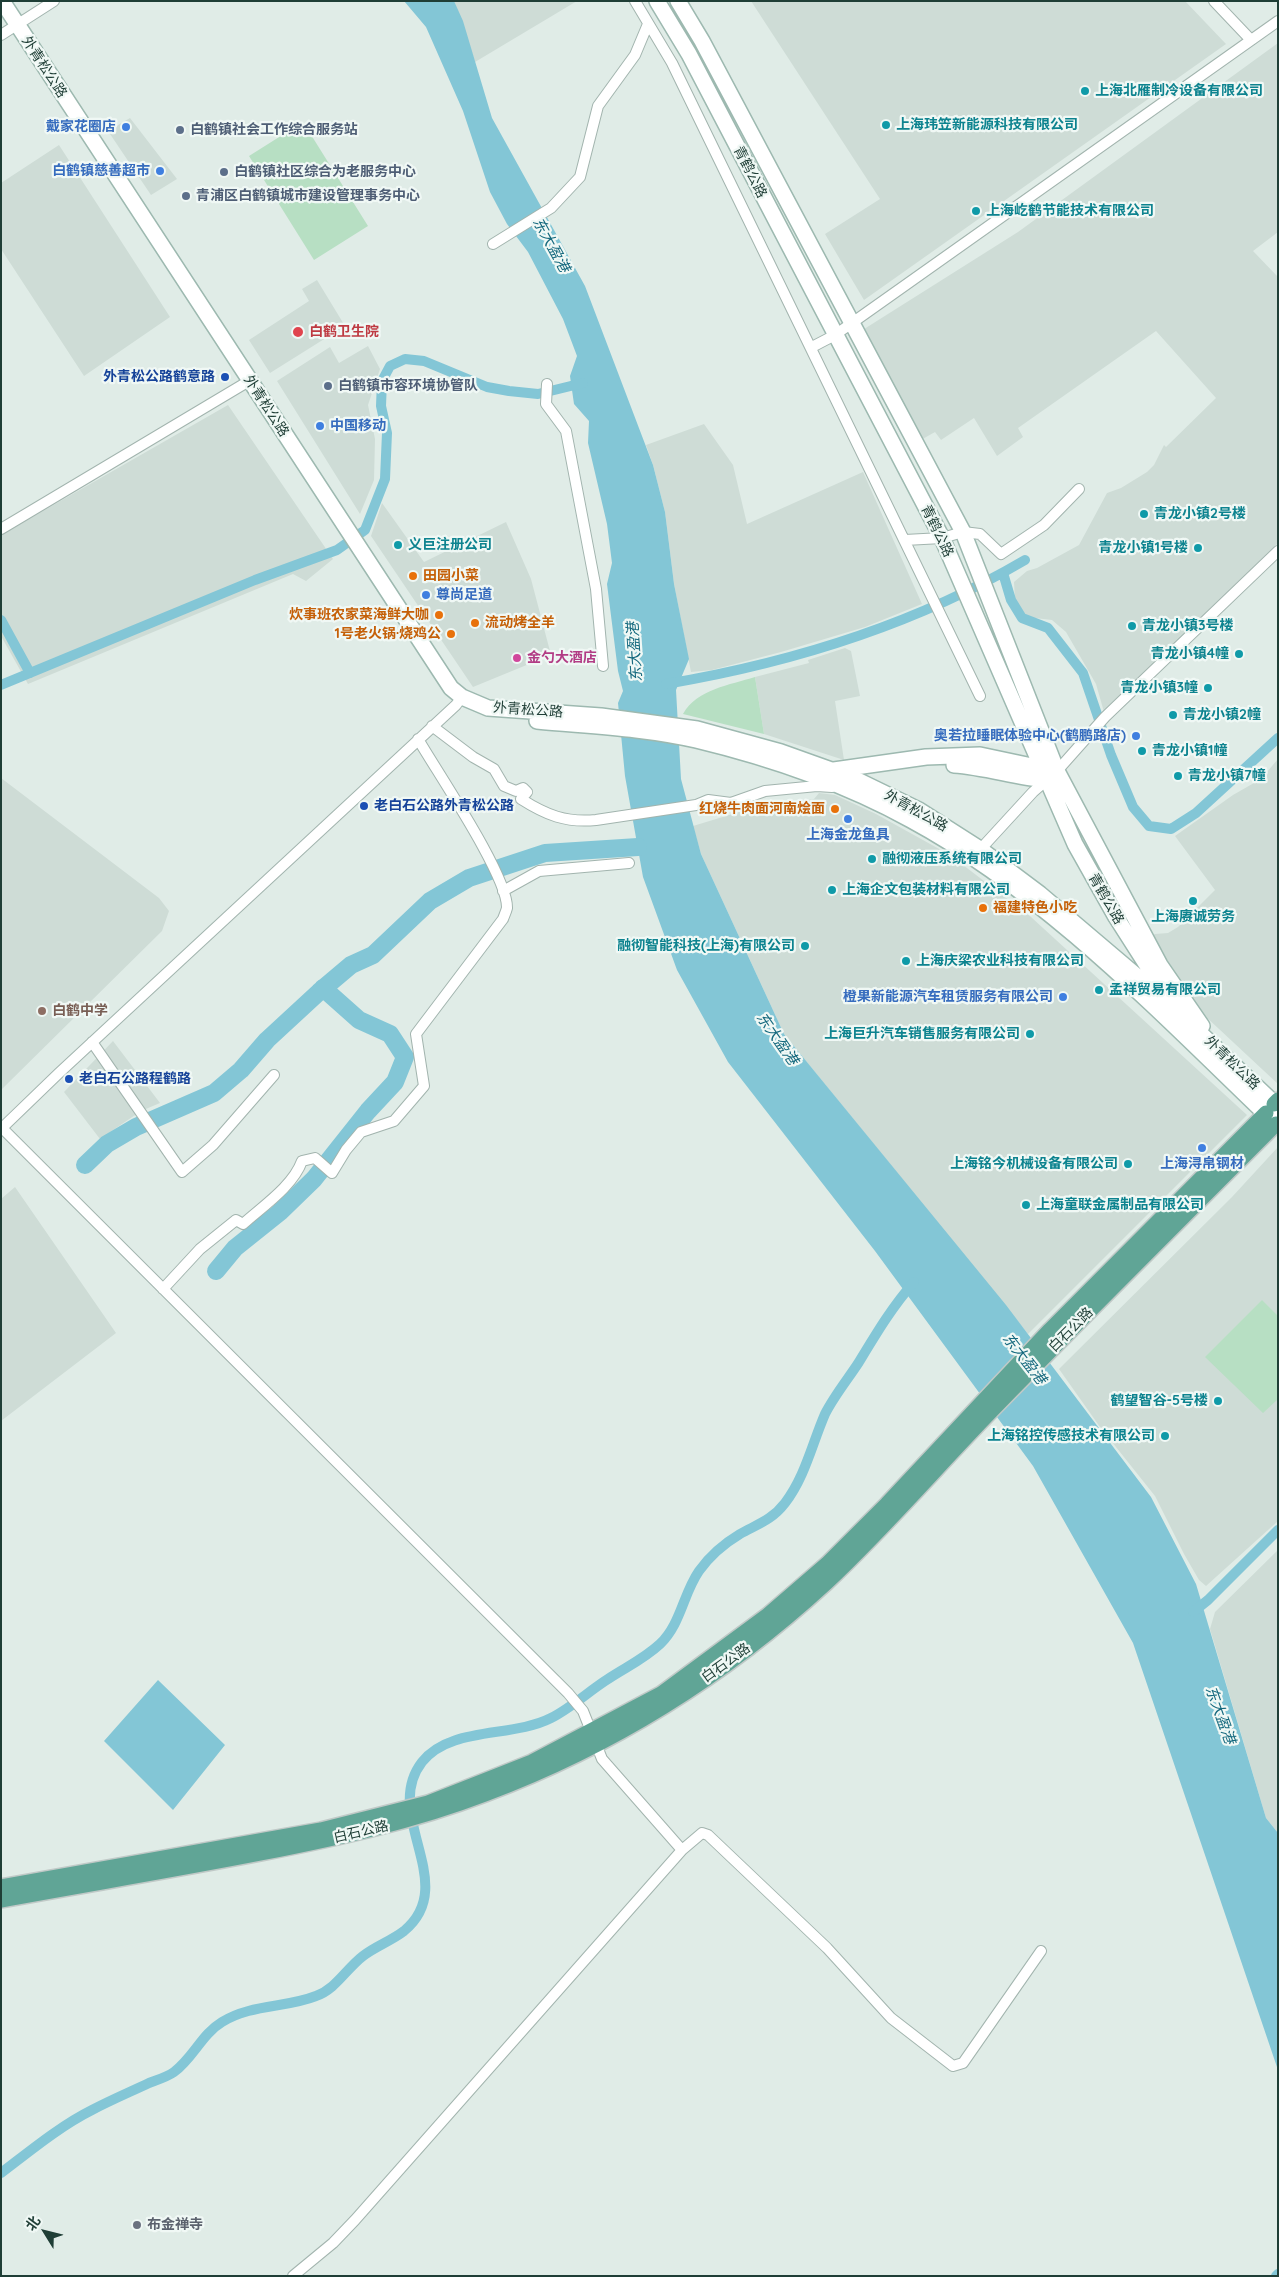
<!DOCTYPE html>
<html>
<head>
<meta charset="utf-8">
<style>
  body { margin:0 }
  #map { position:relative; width:1279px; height:2277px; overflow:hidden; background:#e0ece7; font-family:Quicksand,"Noto Sans SC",sans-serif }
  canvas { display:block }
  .frame { position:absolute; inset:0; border:2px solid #1f3e36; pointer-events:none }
  .north { position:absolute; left:20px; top:2207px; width:50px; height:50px; -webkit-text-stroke:4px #f0f8f5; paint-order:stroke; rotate:306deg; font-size:14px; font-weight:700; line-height:20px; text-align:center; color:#1f3e36 }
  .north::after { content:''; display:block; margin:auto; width:18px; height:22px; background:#1f3e36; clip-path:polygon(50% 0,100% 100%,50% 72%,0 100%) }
</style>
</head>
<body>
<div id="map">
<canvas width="1279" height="2277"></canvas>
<div class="frame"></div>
<div class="north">北</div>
</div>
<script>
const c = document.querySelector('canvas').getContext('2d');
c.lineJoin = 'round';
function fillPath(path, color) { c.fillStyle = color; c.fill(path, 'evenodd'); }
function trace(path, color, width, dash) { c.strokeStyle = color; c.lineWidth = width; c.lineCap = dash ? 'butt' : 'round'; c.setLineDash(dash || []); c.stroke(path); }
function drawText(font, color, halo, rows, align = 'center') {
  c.font = font + ' Quicksand,"Noto Sans SC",sans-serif'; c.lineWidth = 4.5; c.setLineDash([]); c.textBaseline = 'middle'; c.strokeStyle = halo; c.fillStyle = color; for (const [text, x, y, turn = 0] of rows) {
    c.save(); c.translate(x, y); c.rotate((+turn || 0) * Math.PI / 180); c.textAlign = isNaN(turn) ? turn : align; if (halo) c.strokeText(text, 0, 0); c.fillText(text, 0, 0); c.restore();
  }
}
fillPath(new Path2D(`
  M454 1H577L475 62Z
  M751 1H1185L1226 44 864 300 825 234 880 199Z
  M1278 43V232L1253 251 1278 277V543L1104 712 1096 684 1066 632 1052 620 1026 617 1015 601 1014 582 1027 571 1037 568 1079 545 1107 493 1121 488 1147 472 1154 465 1164 445 1166 447 1216 398 1156 331 1018 428 1023 437 997 456 974 418 941 440 935 432 919 441 861 331 1018 232Z
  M130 118 177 179 151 195 108 131Z
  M59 145 170 317 84 376 1 249V183Z
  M317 280 345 326 270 373 249 340 309 301 302 289Z
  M368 346 380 369 368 405 375 439 374 480 360 514 277 381 330 347 339 363Z
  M228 405 333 559 306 581 293 574 28 684 1 636V535Z
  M704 424 733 465 747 524 863 472 922 604 865 627 781 652 712 670 691 672 674 584 665 512 653 465 646 445Z
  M382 503 424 562 506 522 531 579 551 655 473 687 371 536Z
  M845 648 851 651 860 696 835 701 844 760 764 734 755 677 809 663 808 660Z
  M1278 759V1084L1204 1015 1150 937 1155 934 1168 933 1178 927 1215 890 1175 836 1233 795 1261 779Z
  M1 778 159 898 169 911 162 931 1 1090Z
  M819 793 835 795 876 814 950 855 1031 917 1247 1115 1028 1334 784 1034 701 854 693 826 759 806 761 809 814 799Z
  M113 1041 160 1103 141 1111 100 1139 64 1092Z
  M1278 1147V1521L1206 1586 1199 1580 1184 1554 1155 1496 1100 1427 1059 1369 1232 1197Z
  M15 1187 116 1333 1 1421V1199Z
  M1278 1550V1833L1266 1818 1210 1629 1215 1612Z`), '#cedcd6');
fillPath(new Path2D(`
  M303 122 368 226 314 260 249 156Z
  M755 677 764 734 683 714C697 689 730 685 755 677Z
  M1262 1300 1278 1316V1399L1263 1413 1205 1357Z`), '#b7dfc3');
fillPath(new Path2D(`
  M404 1H454L463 21 492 118 585 286 653 465 665 512 674 584 689 659 676 690 681 779 701 854 784 1034 1006 1305 1151 1497 1196 1584 1266 1818 1278 1833V2070L1133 1643 1033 1466 875 1251 728 1062 677 970 643 877 625 776 618 703 623 691 618 671 607 584 612 563 607 524 588 443 589 421 574 404 570 376 577 356 563 319 528 252 507 224 490 192 463 111 426 27Z
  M158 1680 225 1745 173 1810 104 1741Z`), '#83c6d6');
trace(new Path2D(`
  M1003 573 1011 600 1022 618 1048 628 1083 673 1111 755 1133 807 1149 826 1171 829 1196 813 1278 738
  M1 620 30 673
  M666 684C790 663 916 624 1025 560
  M1 685 255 580 337 550 365 530 385 479 387 433 381 406 382 381 390 366 405 359 424 361 487 387 509 391 538 394 583 383
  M1193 1612 1208 1600 1278 1530
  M1 2173C30 2151 60 2126 92 2110 111 2100 130 2092 149 2083 157 2080 167 2077 174 2072 193 2058 202 2034 222 2022 251 2004 286 2008 316 1996 336 1989 346 1969 363 1956 376 1946 391 1941 404 1931 461 1884 381 1815 422 1762 450 1726 512 1738 551 1718 571 1708 589 1691 608 1679 626 1667 644 1659 660 1644 681 1624 683 1594 699 1571 709 1557 725 1543 740 1534 758 1524 772 1520 785 1503 805 1477 812 1444 825 1414 834 1396 848 1379 859 1362 876 1334 892 1307 914 1282
  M1276 2276 1278 2274`), '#83c6d6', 10);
trace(new Path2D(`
  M85 1165 107 1144 136 1127 214 1093 241 1070 267 1040 319 992 351 965 373 955 430 901 469 878 545 853 638 847
  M216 1271 235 1248 280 1212 314 1179 368 1111 395 1082 405 1057 390 1034 359 1020 323 988`), '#83c6d6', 18);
const minor = new Path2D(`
  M635 1 672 63 980 696
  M1214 1 1251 40
  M1 35 54 1
  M493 244 551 208 580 177 598 106 635 55 648 24
  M812 347 835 335 1278 21
  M547 384 546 404 566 431 596 589 603 666
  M1 529 249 381
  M905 540 942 538 963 532 980 534 1001 554 1044 525 1079 489
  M432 726 473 757 494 769 504 786 516 791 523 788 527 792 521 799C546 815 566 823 596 820L696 805 708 800 731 803 765 791 817 786 832 787
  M977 853 1033 792 1057 771 1105 717 1278 551
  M503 891 539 871 629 863
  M92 1042 182 1172 213 1145 274 1075
  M1 1127 568 1693 583 1711 602 1759 682 1850 355 2220 333 2243 293 2276
  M1 1129 59 1073 456 705 462 697
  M163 1289 200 1249 236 1220 243 1224C263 1206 293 1186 302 1161L315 1158 332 1173 346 1150 361 1132 394 1121 424 1086 416 1034 503 919C504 916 506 912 507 908 508 876 437 772 418 739
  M682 1850 702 1833 708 1835 827 1948 891 2018 953 2066 963 2063 1041 1951`);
const secondary = new Path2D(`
  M2 1 451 688 462 697 488 708 601 716 697 729 781 752 851 777 919 810 980 849 1040 894 1165 1000 1278 1107
  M657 1 689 54 942 538 1075 844 1116 917 1162 989
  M678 1 702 41 963 532 1057 771 1160 965 1202 1026
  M537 721C589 726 645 728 696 740 771 758 844 783 911 820 1048 894 1163 1016 1274 1122
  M954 765C985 767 1015 777 1047 780
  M834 770 926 757 980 755 1046 769`);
const primary = new Path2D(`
  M1274 1104 1278 1100
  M1 1887 321 1830 428 1803 532 1762 661 1694 768 1615 827 1564 887 1504 1050 1330 1266 1113
  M1 1900C88 1884 174 1870 261 1853 337 1838 412 1822 485 1794 611 1747 727 1674 826 1583 886 1527 940 1463 998 1404 1090 1310 1183 1217 1276 1124`);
trace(minor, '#a2b4ae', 12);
trace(secondary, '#9db9b0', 18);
trace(primary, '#c0c9c7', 18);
trace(minor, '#fff', 10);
trace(secondary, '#fff', 15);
trace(primary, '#60a596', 15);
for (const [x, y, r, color] of [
  [1085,91,5,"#0f9aa8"],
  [886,125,5,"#0f9aa8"],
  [126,127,5,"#3f7fe0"],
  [180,130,5,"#5c6f8a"],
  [160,171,5,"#3f7fe0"],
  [224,172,5,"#5c6f8a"],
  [186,196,5,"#5c6f8a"],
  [976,211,5,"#0f9aa8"],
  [298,332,6,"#e0444e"],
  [225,377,5,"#1a4fb4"],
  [328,386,5,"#5c6f8a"],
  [320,426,5,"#3f7fe0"],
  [1144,514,5,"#0f9aa8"],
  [398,545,5,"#0f9aa8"],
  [1198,548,5,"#0f9aa8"],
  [413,576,5,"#e8710a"],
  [426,595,5,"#3f7fe0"],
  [439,615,5,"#e8710a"],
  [475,623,5,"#e8710a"],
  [1132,626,5,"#0f9aa8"],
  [451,634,5,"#e8710a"],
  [1239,654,5,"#0f9aa8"],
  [517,658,5,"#d1479c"],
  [1208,688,5,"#0f9aa8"],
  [1173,715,5,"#0f9aa8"],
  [1136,736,5,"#3f7fe0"],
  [1142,751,5,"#0f9aa8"],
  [1178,776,5,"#0f9aa8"],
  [364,806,5,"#1a4fb4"],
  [835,809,5,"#e8710a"],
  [848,819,5,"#3f7fe0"],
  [872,859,5,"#0f9aa8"],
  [832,890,5,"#0f9aa8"],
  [1193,901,5,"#0f9aa8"],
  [983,908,5,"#e8710a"],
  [805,946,5,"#0f9aa8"],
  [906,961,5,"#0f9aa8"],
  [1099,990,5,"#0f9aa8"],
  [1063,997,5,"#3f7fe0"],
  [42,1011,5,"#8d6e63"],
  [1030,1034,5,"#0f9aa8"],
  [69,1079,5,"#1a4fb4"],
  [1202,1148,5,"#3f7fe0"],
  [1128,1164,5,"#0f9aa8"],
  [1026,1205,5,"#0f9aa8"],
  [1218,1401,5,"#0f9aa8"],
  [1165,1436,5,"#0f9aa8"],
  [137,2225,5,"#6b7280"]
]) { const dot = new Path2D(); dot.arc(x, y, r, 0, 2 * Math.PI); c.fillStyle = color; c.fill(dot); trace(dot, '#f0f8f5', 2); }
drawText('14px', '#1f3e36', '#f0f8f5', [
  ["外青松公路",44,67,57],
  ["青鹤公路",750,172,63],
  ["外青松公路",266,406,57],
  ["青鹤公路",937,531,64],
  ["外青松公路",528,710,4],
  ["外青松公路",916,811,29],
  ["青鹤公路",1106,899,60],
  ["外青松公路",1232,1063,44],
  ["白石公路",1071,1330,-45],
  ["白石公路",726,1663,-36],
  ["白石公路",361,1832,-13]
]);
drawText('bold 14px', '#0d838f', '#f0f8f5', [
  ["上海北雁制冷设备有限公司",1095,91],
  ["上海玮笠新能源科技有限公司",896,125],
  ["上海屹鹤节能技术有限公司",986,211],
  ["青龙小镇2号楼",1154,514],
  ["义巨注册公司",408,545],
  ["青龙小镇1号楼",1188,548,"right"],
  ["青龙小镇3号楼",1142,626],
  ["青龙小镇4幢",1229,654,"right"],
  ["青龙小镇3幢",1198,688,"right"],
  ["青龙小镇2幢",1183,715],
  ["青龙小镇1幢",1152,751],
  ["青龙小镇7幢",1188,776],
  ["融彻液压系统有限公司",882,859],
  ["上海企文包装材料有限公司",842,890],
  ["上海赓诚劳务",1193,917,"center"],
  ["融彻智能科技(上海)有限公司",795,946,"right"],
  ["上海庆梁农业科技有限公司",916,961],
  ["孟祥贸易有限公司",1109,990],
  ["上海巨升汽车销售服务有限公司",1020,1034,"right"],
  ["上海铭今机械设备有限公司",1118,1164,"right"],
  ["上海童联金属制品有限公司",1036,1205],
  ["鹤望智谷-5号楼",1208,1401,"right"],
  ["上海铭控传感技术有限公司",1155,1436,"right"]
], 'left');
drawText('bold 14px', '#366cbe', '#f0f8f5', [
  ["戴家花圈店",116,127],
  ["白鹤镇慈善超市",150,171],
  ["中国移动",330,426,"left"],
  ["尊尚足道",436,595,"left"],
  ["奥若拉睡眠体验中心(鹤鹏路店)",1126,736],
  ["上海金龙鱼具",848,835,"center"],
  ["橙果新能源汽车租赁服务有限公司",1053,997],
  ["上海浔帛钢材",1202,1164,"center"]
], 'right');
drawText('bold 14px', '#4e5e75', '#f0f8f5', [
  ["白鹤镇社会工作综合服务站",190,130],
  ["白鹤镇社区综合为老服务中心",234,172],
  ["青浦区白鹤镇城市建设管理事务中心",196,196],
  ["白鹤镇市容环境协管队",338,386]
], 'left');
drawText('bold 14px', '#be3a42', '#f0f8f5', [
  ["白鹤卫生院",309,332]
], 'left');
drawText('bold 14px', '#164399', '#f0f8f5', [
  ["外青松公路鹤意路",215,377,"right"],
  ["老白石公路外青松公路",374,806],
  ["老白石公路程鹤路",79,1079]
], 'left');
drawText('bold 14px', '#c56008', '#f0f8f5', [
  ["田园小菜",423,576],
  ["炊事班农家菜海鲜大咖",429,615,"right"],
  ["流动烤全羊",485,623],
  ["1号老火锅·烧鸡公",441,634,"right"],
  ["红烧牛肉面河南烩面",825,809,"right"],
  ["福建特色小吃",993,908]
], 'left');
drawText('bold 14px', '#b23c85', '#f0f8f5', [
  ["金勺大酒店",527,658]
], 'left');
drawText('bold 14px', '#785e54', '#f0f8f5', [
  ["白鹤中学",52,1011]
], 'left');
drawText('bold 14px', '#5b616d', '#f0f8f5', [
  ["布金禅寺",147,2225]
], 'left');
drawText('italic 15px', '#15697e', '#f0f8f5', [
  ["东大盈港",551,245,61],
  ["东大盈港",635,652,-94],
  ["东大盈港",777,1039,55],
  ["东大盈港",1024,1359,52],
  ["东大盈港",1220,1715,70]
]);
</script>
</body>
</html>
